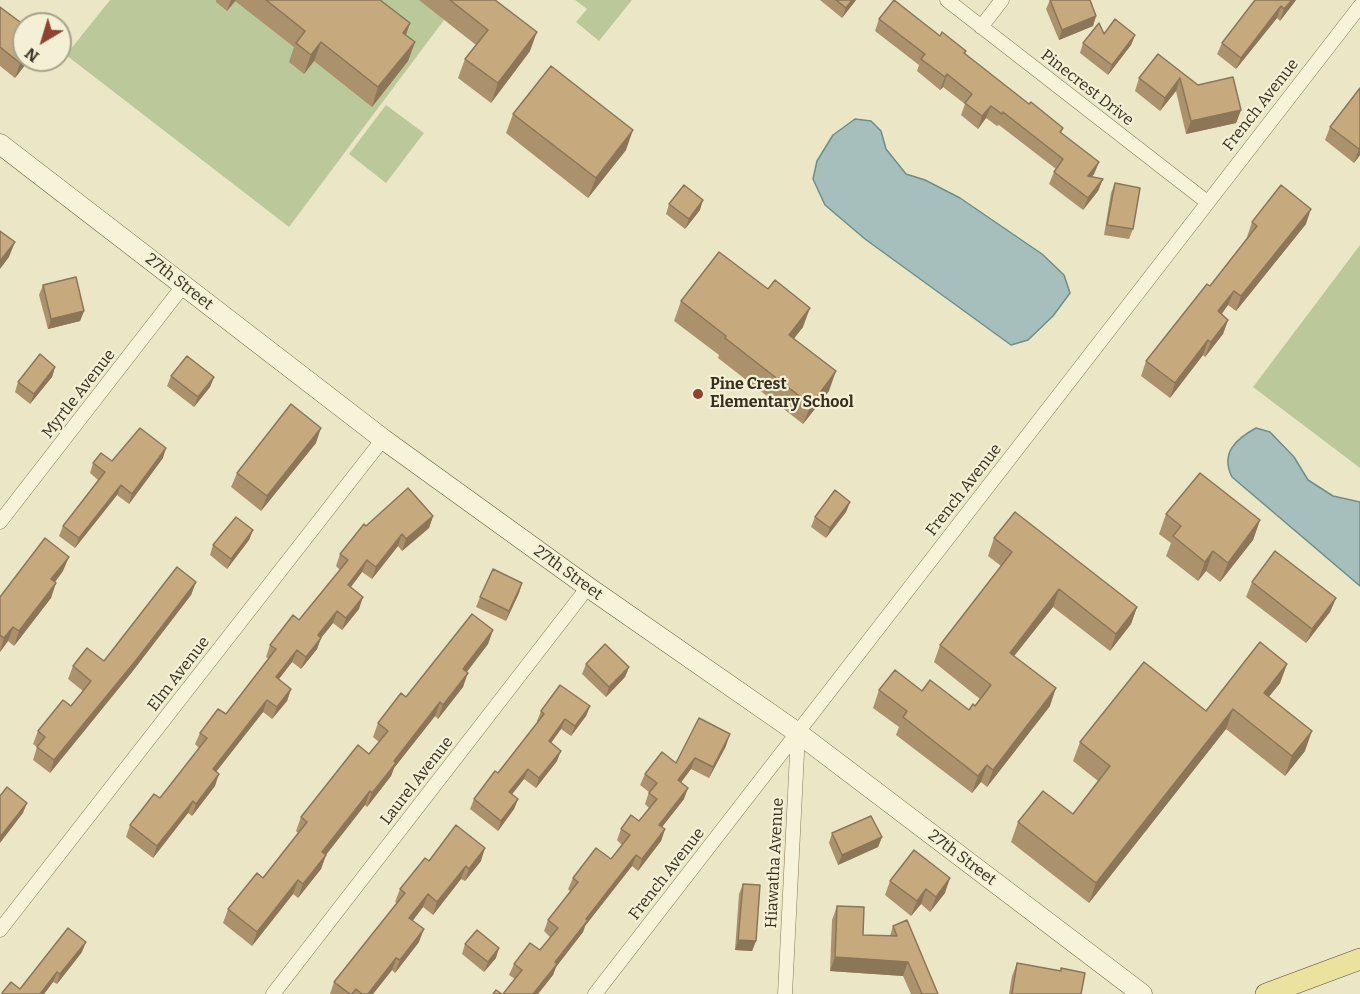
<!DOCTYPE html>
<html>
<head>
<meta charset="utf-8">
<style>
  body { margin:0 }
  #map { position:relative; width:1360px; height:994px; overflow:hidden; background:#ebe7c6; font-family:Bitter,serif }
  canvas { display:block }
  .north { position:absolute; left:12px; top:12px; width:60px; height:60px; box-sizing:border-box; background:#f3f0d5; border:2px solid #a7a38d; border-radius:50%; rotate:218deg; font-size:16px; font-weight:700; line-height:24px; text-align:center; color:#362f20 }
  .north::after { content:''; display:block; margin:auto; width:21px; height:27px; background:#904231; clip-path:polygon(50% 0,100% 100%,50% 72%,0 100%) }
</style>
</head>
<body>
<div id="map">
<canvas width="1360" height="994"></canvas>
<div class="north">N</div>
</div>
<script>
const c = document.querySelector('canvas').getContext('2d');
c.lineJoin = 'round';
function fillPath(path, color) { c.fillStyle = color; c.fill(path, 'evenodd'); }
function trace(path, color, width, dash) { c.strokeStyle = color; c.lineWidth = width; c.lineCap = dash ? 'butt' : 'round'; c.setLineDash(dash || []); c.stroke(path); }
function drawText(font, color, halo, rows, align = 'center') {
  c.font = font + ' Bitter,serif'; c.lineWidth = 4.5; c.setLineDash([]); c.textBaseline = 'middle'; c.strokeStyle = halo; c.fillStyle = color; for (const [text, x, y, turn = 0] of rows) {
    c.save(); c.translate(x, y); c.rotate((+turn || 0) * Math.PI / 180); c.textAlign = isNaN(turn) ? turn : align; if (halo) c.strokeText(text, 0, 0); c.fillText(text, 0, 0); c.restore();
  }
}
fillPath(new Path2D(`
  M110 0H459L289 227 66 55Z
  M575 0H632L599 41 576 22 587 9Z
  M386 105 424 133 386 183 349 154Z
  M1360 245V468L1253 387Z`), '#bbc99a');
const water = new Path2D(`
  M855 119 871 121 881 131 886 149 906 174 925 180 960 198 1042 254 1064 275 1070 293 1053 316 1028 340 1011 345 865 239 825 205 813 179 817 161 833 135Z
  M1256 428 1270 432 1294 457 1308 480 1333 496 1360 502V586L1232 477C1220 453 1236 439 1256 428Z`);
fillPath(water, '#a7bfbc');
trace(water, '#6e8d8b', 1.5);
const minor = new Path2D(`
  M947 0 1207 202
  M981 27 1002 0
  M0 522 183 286
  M0 930 383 439
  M273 994 588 587
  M595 994 1360 6
  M785 994 798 733`);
const secondary = new Path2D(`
  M0 144 383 439 588 587 798 733 1142 994`);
const primary = new Path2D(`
  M1266 994 1360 959`);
trace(minor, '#85795d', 15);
trace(secondary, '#675b40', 21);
trace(primary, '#534731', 22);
trace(minor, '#f6f3d8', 14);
trace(secondary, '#f6f3d8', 20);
trace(primary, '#ebe2a0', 21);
fillPath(new Path2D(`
  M216 0H380L410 23 406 35 415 42 408 61 372 107 314 61 304 74 289 62 294 47 235 1 227 11 216 2Z
  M419 0H495L530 51 491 103 458 78 465 59 476 45Z
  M820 0H856L842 18Z
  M1050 0H1090L1096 16 1093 26 1059 40 1046 9Z
  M1255 0H1296L1280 21 1277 18 1236 69 1217 54 1222 43Z
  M0 7 24 60H29L15 78 0 66Z
  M879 19 940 36 966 51 965 54 1029 104 1063 128 1061 133 1099 162 1094 174 1092 177 1103 179 1098 191 1083 210 1049 184 1054 172 1056 169 999 125 997 126 986 118 978 129 961 115 965 104 943 87 940 90 917 71 919 65 875 31Z
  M1135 35 1131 45 1108 75 1080 53 1083 43Z
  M1158 54 1198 85 1241 110 1236 123 1186 134 1176 91 1160 111 1135 91 1139 78Z
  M1360 88V155L1354 163 1325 140 1330 127Z
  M513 114 626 150 588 198 506 133Z
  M1115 183 1133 229 1129 239 1104 235 1111 193Z
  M669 204 700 210 685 229 666 214Z
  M1252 222 1306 224 1236 311 1228 305 1222 314 1228 320 1223 334 1205 357 1203 355 1170 398 1141 376 1146 361 1210 286 1248 237H1247Z
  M43 285 84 311 80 321 48 329 39 295Z
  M681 301 803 327 794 338 829 391 803 424 718 358 719 355 674 321Z
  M55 367 52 377 30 404 15 392 18 382Z
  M171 376 214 377 210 387 194 407 167 386Z
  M316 443 261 511 231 487 237 473Z
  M163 458 129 504 117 495 75 548 59 536 63 526 98 480 90 473 93 463Z
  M850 502 846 512 826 538 811 527 815 517Z
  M1166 514 1260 520 1253 540 1220 582 1206 571 1198 581 1166 556 1171 543 1159 534Z
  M433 516 429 528 402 551 398 546 372 579 362 572 351 587 359 609 342 630 333 623 321 638 317 649 301 669 292 662 279 679 291 689 287 701 272 719 263 712 216 771 215 786 192 816 188 813 153 858 126 837 130 825 160 798 199 748 195 744 200 733 226 714 269 659 266 657 270 645 299 620 340 570 336 566 340 554 366 526Z
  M253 530 249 540 227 569 210 555 213 545Z
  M994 538 1137 607 1131 624 1110 651 1053 607 1014 656 1050 706 987 787 981 782 972 793 896 735 899 727 873 708 879 690 922 691 969 710 975 706 980 699 934 662 940 645 1001 566 988 556Z
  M63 571 55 582 51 598 14 646 8 641 0 652V597Z
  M196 582 191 595 132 672 50 773 33 760 37 747 33 744 38 731 71 706 83 691 68 679 73 666 104 661Z
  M1252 582 1336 598 1330 612 1306 643 1246 597Z
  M522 583 519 593 506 621 476 607 480 597Z
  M493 630 488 644 467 672 463 687 438 719 435 716 394 768 391 776 367 807 365 805 326 855 321 869 298 898 293 894 252 946 223 923 228 909 263 878 298 833 296 831 301 817 369 754 379 742 373 737 378 723 406 697Z
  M586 664 629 667 625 677 606 697 582 674Z
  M1287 664 1280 683 1269 697 1305 751 1285 776 1226 729 1089 903 1011 842 1018 822 1073 814 1098 781 1073 761 1080 742 1206 711Z
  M590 706 586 716 571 736 561 729 551 743 557 761 536 788 524 779 512 794 518 799 514 809 498 831 470 809 474 799 498 773 538 722 537 721 541 711Z
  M726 746 709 778 691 769 681 782 684 799 662 827 665 829 661 841 638 871 632 866 585 926 583 932 556 967 553 975 538 994H503L515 979 509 975 514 964 540 950 550 937 544 931 548 920 570 891 568 889 573 878 611 859 622 845 617 840 621 829 639 821 649 808 645 804 649 792 640 785 645 774Z
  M832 833 882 837 878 847 838 865 829 843Z
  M429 861H481L465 881 461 879 433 915 423 907 413 920 419 942 395 973 392 970 373 994H330L334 982 397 903 395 902 400 889Z
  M890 881 945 893 930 912 921 904 911 916 885 895Z
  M743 884 756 941 752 951 735 950 739 894Z
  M837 906 863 935 890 936 893 926 938 994H911L903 976 830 971 832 920Z
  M465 944 496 958 484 972 462 954Z
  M82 952 57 984 53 982 44 994H2L11 982 20 989Z
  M1017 963 1081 994H1009L1012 976Z`), '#ab916c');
fillPath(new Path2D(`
  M231 0H236L227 11Z
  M852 0H856L842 18 846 8Z
  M1292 0H1296L1280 21 1284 9Z
  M1281 6 1277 18 1236 69 1241 58Z
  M1096 16 1093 26 1059 40 1062 30Z
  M410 23 403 43V33Z
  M537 32 530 51 491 103 498 83Z
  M1135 35 1131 45 1108 75 1112 65Z
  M321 42 314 61 304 74 311 55Z
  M415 42 408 61 372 107 378 87Z
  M24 59V60H29L15 78 20 63Z
  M947 74 943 87 940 90 945 77Z
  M1180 78 1176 91 1160 111 1165 98Z
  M991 106 986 118 978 129 982 116Z
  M1241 110 1236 123 1186 134 1191 121Z
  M633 130 626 150 588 198 596 178Z
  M1360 148V155L1354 163 1359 149Z
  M1099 162 1094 174 1083 188 1088 176Z
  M1103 179 1098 191 1083 210 1088 198Z
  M703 200 700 210 685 229 689 219Z
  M1311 209 1306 224 1236 311 1241 296Z
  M15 242 9 257 0 269V261Z
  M1234 291 1228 305 1212 326 1218 311Z
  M810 308 803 327 782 354 789 335Z
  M84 311 80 321 48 329 51 319Z
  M1228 320 1223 334 1205 357 1211 342Z
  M1208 340 1203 355 1170 398 1175 383Z
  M55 367 52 377 30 404 34 394Z
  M836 371 829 391 803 424 811 405Z
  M214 377 210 387 194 407 198 397Z
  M321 428 316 443 261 511 267 496Z
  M166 448 163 458 129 504 132 494Z
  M121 485 117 495 75 548 79 538Z
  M850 502 846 512 826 538 830 528Z
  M433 516 429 528 402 551 406 539Z
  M1260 520 1253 540 1220 582 1228 563Z
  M253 530 249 540 227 569 231 559Z
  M402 534 398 546 372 579 376 567Z
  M1213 551 1206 571 1198 581 1205 562Z
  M69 557 63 571 46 594 51 579Z
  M367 560 362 572 344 596 348 585Z
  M196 582 191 595 132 672 50 773 54 760Z
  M56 583 51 598 14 646 19 631Z
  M522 583 519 593 506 621 509 611Z
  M1059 589 1053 607 1003 670 1010 653Z
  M363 597 359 609 342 630 346 618Z
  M1336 598 1330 612 1306 643 1312 629Z
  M1137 607 1131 624 1110 651 1116 634Z
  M337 611 333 623 321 638 317 649 301 669 306 657 318 635Z
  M13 627 8 641 0 652 4 638Z
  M493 630 488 644 458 683 463 669Z
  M297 650 292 662 271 689 276 677Z
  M1287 664 1280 683 1256 712 1264 693Z
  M629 667 625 677 606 697 609 687Z
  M468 673 463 687 438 719 443 705Z
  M1056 688 1050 706 987 787 993 770Z
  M291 689 287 701 272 719 277 707Z
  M267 700 263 712 209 781 213 769Z
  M440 702 435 716 394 768 391 776 367 807 372 793 394 761Z
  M590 706 586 716 571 736 575 726Z
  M1233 709 1226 729 1089 903 1096 883Z
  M565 719 561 729 545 751 549 741Z
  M1312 731 1305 751 1285 776 1292 756Z
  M730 734 726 746 709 778 713 767Z
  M561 751 557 761 536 788 539 778Z
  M695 758 691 769 674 792 678 780Z
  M987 765 981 782 972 793 978 776Z
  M528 769 524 779 506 802 509 792Z
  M219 774 215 786 192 816 196 804Z
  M688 788 684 799 655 836 659 825Z
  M370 791 365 805 317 866 322 852Z
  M518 799 514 809 498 831 501 821Z
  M193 801 188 813 153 858 157 846Z
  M27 803 23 813 0 843V837Z
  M665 829 661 841 638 871 642 859Z
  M882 837 878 847 838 865 842 855Z
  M485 848 481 861 465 881 469 869Z
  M326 855 321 869 298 898 303 884Z
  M636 855 632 866 585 926 583 932 556 967 553 975 538 994H533L586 919Z
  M466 866 461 879 433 915 437 902Z
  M950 878 945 893 930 912 936 897Z
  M298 880 293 894 252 946 257 932Z
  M926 889 921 904 911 916 917 901Z
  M428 894 423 907 405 931 409 918Z
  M424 929 419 942 395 973 400 960Z
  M738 940 756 941 752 951 735 950Z
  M86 942 82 952 57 984 60 974Z
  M499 948 496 958 484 972 488 962Z
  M835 957 908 962 903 976 830 971Z
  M396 958 392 970 373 994H368Z
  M57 972 53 982 44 994H40Z`), '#8b7658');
const building = new Path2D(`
  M266 0H380L410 23 403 33 415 42 378 87 321 42 311 55 296 43 305 31Z
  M450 0H495L537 32 498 83 465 59 488 30Z
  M836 0H852L846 8Z
  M894 0 940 36 942 32 966 51 964 53 1029 104 1031 102 1063 128 1060 132 1099 162 1088 176 1103 179 1088 198 1054 172 1063 159 1003 112 1002 114 991 106 982 116 965 103 972 94 947 74 945 77 921 59 925 54 879 19Z
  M1050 0H1090L1096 16 1062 30Z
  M1255 0H1292L1284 9 1281 6 1241 58 1222 43Z
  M0 7 24 25V59L20 63 0 47Z
  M1115 19 1135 35 1112 65 1083 43 1099 23 1104 34Z
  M1158 54 1198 85 1233 77 1241 110 1191 121 1180 78 1165 98 1139 78Z
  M551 66 633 130 596 178 513 114Z
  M1360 88V148L1359 149 1330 127Z
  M1115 183 1140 188 1133 229 1107 225Z
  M684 185 703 200 689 219 669 204Z
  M1281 185 1311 209 1241 296 1234 291 1218 311 1228 320 1211 342 1208 340 1175 383 1146 361 1207 284 1210 286 1257 226 1252 222Z
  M0 231 15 242 0 261Z
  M719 252 768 289 775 280 810 308 789 335 836 371 811 405 725 338 726 336 681 301Z
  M76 277 84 311 51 319 43 285Z
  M40 354 55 367 34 394 18 382Z
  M187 356 214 377 198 397 171 376Z
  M291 404 321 428 267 496 237 473Z
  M140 428 166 448 132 494 121 485 79 538 63 526 105 472 93 463 101 453 112 461Z
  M1200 473 1260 520 1228 563 1213 551 1205 562 1173 536 1181 526 1166 514Z
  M408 488 433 516 406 539 402 534 376 567 367 560 348 585 363 597 346 618 337 611 318 635 321 638 306 657 297 650 276 677 291 689 277 707 267 700 213 769 219 774 196 804 193 801 157 846 130 825 154 794 160 798 207 738 200 733 218 709 226 714 276 649 270 645 293 615 299 620 348 560 340 554 364 524 366 526Z
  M835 490 850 502 830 528 815 517Z
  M1015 512 1137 607 1116 634 1059 589 1010 653 1056 688 993 770 987 765 978 776 903 717 907 711 879 690 895 670 922 691 930 680 969 710 973 704 975 706 991 685 940 645 1012 552 994 538Z
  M236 517 253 530 231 559 213 545Z
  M45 538 69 557 51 579 56 583 19 631 13 627 4 638 0 635V597Z
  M1275 551 1336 598 1312 629 1252 582Z
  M177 567 196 582 137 659 54 760 37 747 45 737 38 731 63 700 71 706 91 681 73 666 87 648 104 661Z
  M493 569 522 583 509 611 480 597Z
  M472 614 493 630 463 669 468 673 443 705 440 702 394 761 396 763 372 793 370 791 322 852 326 855 303 884 298 880 257 932 228 909 257 873 263 878 307 822 301 817 358 745 369 754 388 731 378 723 401 693 406 697Z
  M1260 642 1287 664 1264 693 1312 731 1292 756 1233 709 1096 883 1018 822 1043 791 1073 814 1110 766 1080 742 1144 662 1206 711Z
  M605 644 629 667 609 687 586 664Z
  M560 685 590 706 575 726 565 719 549 741 561 751 539 778 528 769 509 792 518 799 501 821 474 799 495 771 498 773 544 714 541 711Z
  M699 718 730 734 713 767 695 758 678 780 688 788 659 825 665 829 642 859 636 855 586 919 588 920 555 962 557 964 533 994H503L522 970 514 964 530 943 540 950 558 928 548 920 578 882 573 878 596 848 611 859 630 835 621 829 631 815 639 821 657 799 649 793 657 783 645 774 662 752 676 763Z
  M7 787 27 803 0 837V796Z
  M871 816 882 837 842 855 832 833Z
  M456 825 485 848 469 869 466 866 437 902 428 894 409 918 424 929 400 960 396 958 368 994H362L356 989 352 994H350L334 982 405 893 400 889 425 858 429 861Z
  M914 850 950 878 936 897 926 889 917 901 890 881Z
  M743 884 760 885 756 941 738 940Z
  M837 906 864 907 863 935 897 936 893 926 907 920 938 994H922L908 962 835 957Z
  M68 928 86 942 60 974 57 972 40 994H3L2 993 11 982 20 989Z
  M477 930 499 948 488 962 465 944Z
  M1017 963 1061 971V968L1085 973 1081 994H1012Z
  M496 990 502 994H493Z`);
fillPath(building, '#c7a97e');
trace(building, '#8b7658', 1.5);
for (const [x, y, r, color] of [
  [698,394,6,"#904231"]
]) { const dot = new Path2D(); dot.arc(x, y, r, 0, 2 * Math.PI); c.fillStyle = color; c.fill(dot); trace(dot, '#f3f0d5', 2); }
drawText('16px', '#362f20', '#f3f0d5', [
  ["Pinecrest Drive",1087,88,38],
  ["French Avenue",1261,105,-52],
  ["27th Street",179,282,38],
  ["Myrtle Avenue",79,394,-52],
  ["French Avenue",964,490,-52],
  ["27th Street",568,573,36],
  ["Elm Avenue",179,674,-52],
  ["Laurel Avenue",417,781,-52],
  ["27th Street",962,858,37],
  ["Hiawatha Avenue",775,863,-87],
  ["French Avenue",667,874,-52]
]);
drawText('bold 16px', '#362f20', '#f3f0d5', [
  ["Pine Crest",710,385],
  ["Elementary School",710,403]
], 'left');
</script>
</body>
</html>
